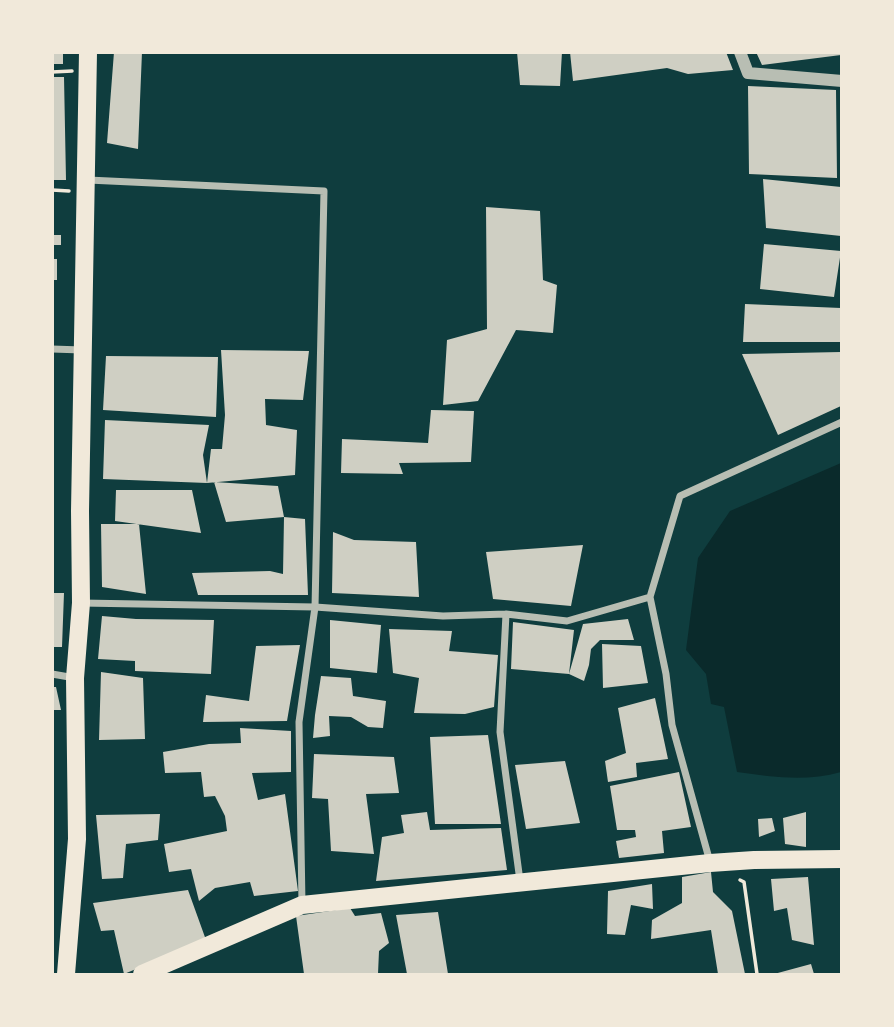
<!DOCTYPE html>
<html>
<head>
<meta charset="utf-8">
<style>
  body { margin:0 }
  #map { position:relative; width:894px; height:1027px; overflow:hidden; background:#0f3d3e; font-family:Spectral,serif }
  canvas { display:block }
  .frame { position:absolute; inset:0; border:54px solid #f1e9da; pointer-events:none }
</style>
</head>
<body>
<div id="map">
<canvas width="894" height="1027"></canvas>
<div class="frame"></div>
</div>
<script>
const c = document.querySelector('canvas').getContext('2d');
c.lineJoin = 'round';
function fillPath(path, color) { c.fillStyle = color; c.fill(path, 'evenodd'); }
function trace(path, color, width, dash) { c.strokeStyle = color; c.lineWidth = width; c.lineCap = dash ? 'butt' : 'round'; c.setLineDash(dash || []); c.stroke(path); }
fillPath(new Path2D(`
  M841 463V772C806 782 772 777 737 772L724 707 711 704 706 674 686 650 698 558 730 511Z`), '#0a2a2b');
fillPath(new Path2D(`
  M52 52H63V64H52Z
  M114 52H142L138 149 107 143Z
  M517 52H562L560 86 520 85Z
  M570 52H726L733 70 688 74 667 68 573 81Z
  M756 52H841V55L762 65Z
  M52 77H64L66 180H52Z
  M748 86 836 90 837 178 749 174Z
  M763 179 841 187V236L766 228Z
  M486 207 540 211 543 280 557 285 553 333 516 330 478 401 443 405 447 340 487 329Z
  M52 235H61V245H52Z
  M764 244 841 251 834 297 760 289Z
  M52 259H57V280H52Z
  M745 304 841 308V342H743Z
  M221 350 309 351 303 400 265 399 266 425 297 430 295 475 207 483 211 449H222L225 415Z
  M841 352V406L778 435 742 354Z
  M106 356 218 357 216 417 103 410Z
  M431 410 474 411 471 462 399 463 403 474 341 473 342 439 428 443Z
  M105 420 209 425 203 455 207 483 103 479Z
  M214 482 278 486 284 517 305 519 308 595H198L192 573 270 571 283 574 284 517 226 522Z
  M116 490H192L201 533 115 521Z
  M101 524H139L146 594 102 587Z
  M333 532 354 540 416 542 419 597 332 593Z
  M583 545 571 606 493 599 486 552Z
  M52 593H64L62 647H52Z
  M102 616 136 619 214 620 211 674 135 671V661L98 659Z
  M628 619 634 640H600L591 649 589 665 584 681 569 674 511 669 513 622 574 630 569 674 583 624Z
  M330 620 381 625 377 673 330 668Z
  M389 629 452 631 449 651 498 655 494 707 465 714 414 713 419 678 393 673Z
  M602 644 641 646 648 683 603 688Z
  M300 645 287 721 203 722 206 695 249 701 256 646Z
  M101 672 143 678 145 739 99 740Z
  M321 676 351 678 353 696 386 701 383 728 368 727 351 717 329 716 330 736 313 738 315 715Z
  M52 687H56L61 710H52Z
  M655 698 668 759 636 763 637 777 608 782 605 761 626 753 618 708Z
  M240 728 291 731V772L252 773 258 800 285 794 298 891 254 896 250 882 215 888 199 901 191 869 169 872 164 844 227 831 225 816 215 796 204 797 201 772 165 773 163 752 209 744 241 743Z
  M488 735 501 824H435L430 737Z
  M314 754 394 757 399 793 366 794 374 854 331 851 328 799 312 798Z
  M565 761 580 823 526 829 515 765Z
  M679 772 691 827 662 831 664 853 619 858 616 841 636 837 635 830H617L610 786Z
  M427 812 430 830 501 828 507 870 376 881 382 837 404 833 401 815Z
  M806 812V847L785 844 783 818Z
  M160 814 158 840 126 844 123 878 102 879 96 815Z
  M772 818 775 831 759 837 758 819Z
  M711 872 713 892 732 911 745 974H718L711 930 651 939 652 920 682 903V877Z
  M808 877 814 945 792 940 787 908 774 911 771 879Z
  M652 884 653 909 631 905 625 935 607 934 608 891Z
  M188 890 206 940 124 974 114 930 101 931 93 903Z
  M350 908 355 916 381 913 389 943 379 951 378 974H304L296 916Z
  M438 912 448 974H407L396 915Z
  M811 964 814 974H774Z`), '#cfcfc3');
trace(new Path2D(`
  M52 72 72 71
  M52 190 69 191
  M740 880 744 882 757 974`), '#f1e9da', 3.5);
trace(new Path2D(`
  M88 180 324 191 315 607 299 722 302 904
  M52 349 82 350
  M650 597 666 674 672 725 710 862
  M81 603 315 607 443 616 506 614 567 621 650 597 680 496 842 422
  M506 614 500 732 520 881
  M52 674 75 678`), '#b8beb3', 7);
trace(new Path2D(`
  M740 52 748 73 842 81`), '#b8beb3', 12);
trace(new Path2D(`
  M66 974 77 839 75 678 81 603 80 511 88 52
  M142 974 302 905 710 863 754 860 842 859`), '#f1e9da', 18);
</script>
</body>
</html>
